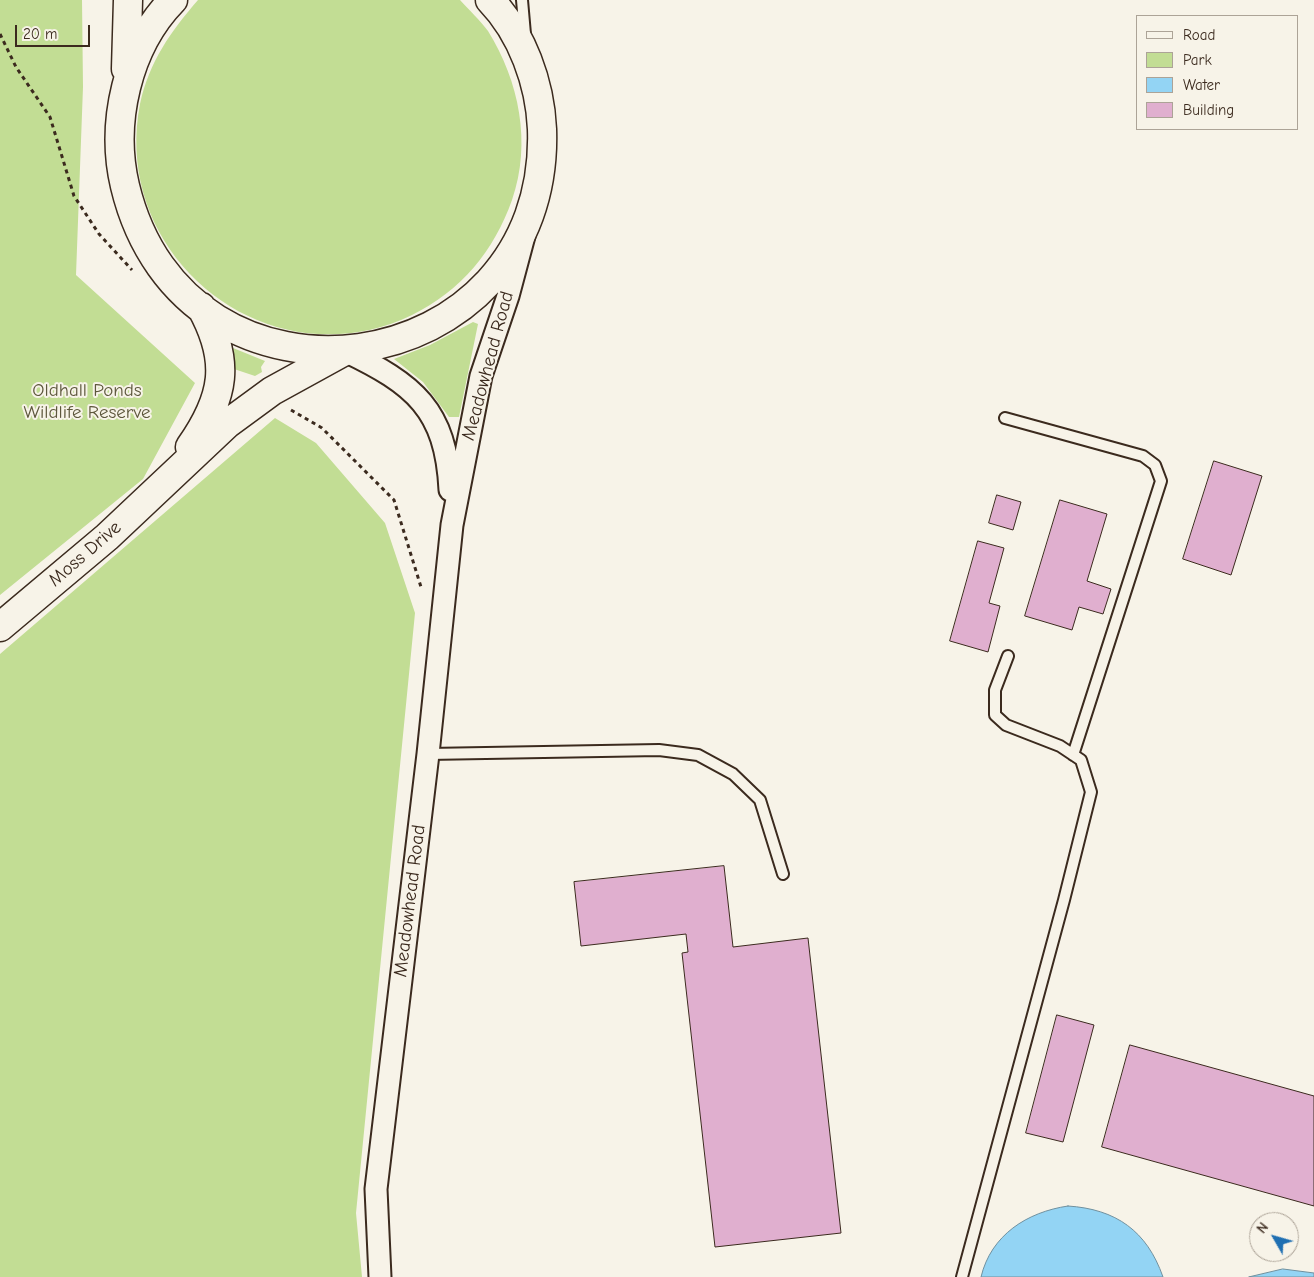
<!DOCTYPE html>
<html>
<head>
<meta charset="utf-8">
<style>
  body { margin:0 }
  #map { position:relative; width:1314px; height:1277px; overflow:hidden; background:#f7f3e8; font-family:"Comic Neue",sans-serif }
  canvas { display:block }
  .legend { position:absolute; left:1136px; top:15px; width:162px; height:115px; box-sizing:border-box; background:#f7f3e8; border:1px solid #aca397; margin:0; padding:6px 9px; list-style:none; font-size:15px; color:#3b2a1e }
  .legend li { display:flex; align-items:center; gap:10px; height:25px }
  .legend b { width:25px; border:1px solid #aca397 }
  .north { position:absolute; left:1249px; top:1212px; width:50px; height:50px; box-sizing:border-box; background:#f7f3e8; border:1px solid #aca397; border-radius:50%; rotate:308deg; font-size:14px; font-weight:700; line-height:20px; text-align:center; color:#3b2a1e }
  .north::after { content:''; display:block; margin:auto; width:18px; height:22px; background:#1f6fb2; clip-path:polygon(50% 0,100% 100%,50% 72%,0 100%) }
  .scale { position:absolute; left:15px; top:25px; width:75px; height:22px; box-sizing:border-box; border:2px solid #3b2a1e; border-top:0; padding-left:6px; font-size:15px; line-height:18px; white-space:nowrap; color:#3b2a1e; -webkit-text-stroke:4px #f7f3e8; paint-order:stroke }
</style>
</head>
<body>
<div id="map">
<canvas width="1314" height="1277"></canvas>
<ul class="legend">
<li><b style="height:6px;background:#f7f3e8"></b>Road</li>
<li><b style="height:14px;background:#c2dd94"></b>Park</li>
<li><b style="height:14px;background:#93d4f4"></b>Water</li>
<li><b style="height:14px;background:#e0afcf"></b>Building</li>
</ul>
<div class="north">N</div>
<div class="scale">20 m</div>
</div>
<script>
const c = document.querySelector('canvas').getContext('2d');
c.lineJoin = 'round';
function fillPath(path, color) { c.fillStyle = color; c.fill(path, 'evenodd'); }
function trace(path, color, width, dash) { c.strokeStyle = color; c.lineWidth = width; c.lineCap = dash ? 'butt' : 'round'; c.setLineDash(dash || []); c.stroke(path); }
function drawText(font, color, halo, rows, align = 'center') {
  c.font = font + ' "Comic Neue",sans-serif'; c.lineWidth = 4; c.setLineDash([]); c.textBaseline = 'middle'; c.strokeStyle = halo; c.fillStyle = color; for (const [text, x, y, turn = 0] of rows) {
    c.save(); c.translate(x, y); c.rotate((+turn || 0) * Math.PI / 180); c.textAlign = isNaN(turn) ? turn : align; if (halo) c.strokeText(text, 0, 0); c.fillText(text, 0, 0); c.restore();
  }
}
fillPath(new Path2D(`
  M0 0H82L83 87 76 275 195 383 143 479 0 595Z
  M198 0H460C469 10 480 20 488 31 519 81 532 143 512 200 494 251 461 291 412 315 269 384 110 258 140 104 149 62 171 31 198 0Z
  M473 322 478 324 459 417H449L423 382 394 359 430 345Z
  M233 348 265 361 261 367 262 372 255 376 234 369Z
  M275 418 316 443 385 523 415 613 356 1213 362 1277H0V654Z`), '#c2dd94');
const water = new Path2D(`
  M1068 1206C1116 1209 1147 1231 1163 1277H981C991 1235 1027 1212 1068 1206Z
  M1283 1269 1314 1273V1277H1249Z`);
fillPath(water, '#93d4f4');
trace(water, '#70909e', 1);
const building = new Path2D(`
  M1214 461 1262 476 1231 575 1183 559Z
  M997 495 1021 502 1013 530 989 523Z
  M1060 500 1107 514 1087 581 1111 589 1103 614 1079 607 1072 630 1025 616Z
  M978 541 1004 548 989 603 1000 606 988 652 950 641Z
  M724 866 733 947 808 938 841 1233 715 1247 682 953 688 952 686 934 581 946 574 882Z
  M1057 1015 1094 1025 1063 1142 1026 1133Z
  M1130 1045 1314 1096V1206L1102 1147Z`);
fillPath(building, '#e0afcf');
trace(building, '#3b2a1e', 1);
const service = new Path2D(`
  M522 0 525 34
  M1005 418 1143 456 1155 465 1161 481 1073 755
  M428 754 659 750 698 755 733 774 760 800 783 874
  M962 1277 1064 900 1091 792 1081 760 1060 746 1006 725 995 715V690L1008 656`);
const minor = new Path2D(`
  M345 351C414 384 446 409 450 490
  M380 1277 376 1189 428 754 452 525 481 376 508 296 524 236`);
const secondary = new Path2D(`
  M173 0C127 47 110 123 125 186 185 437 551 386 542 129 540 83 522 33 490 0
  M126 69 128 0
  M190 447C225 397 231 361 201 307
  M0 627 107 537 227 424 272 391 343 352`);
trace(service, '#3b2a1e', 14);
trace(minor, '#3b2a1e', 25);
trace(secondary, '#3b2a1e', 31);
trace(new Path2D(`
  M0 34 16 67 50 117 74 196 99 234 132 270
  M291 410 322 428 394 500 421 587`), '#3b2a1e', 3, [4, 4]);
trace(service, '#f7f3e8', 10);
trace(minor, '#f7f3e8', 21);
trace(secondary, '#f7f3e8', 28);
drawText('19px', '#3b2a1e', '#f7f3e8', [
  ["Meadowhead Road",488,366,-75],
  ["Moss Drive",85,554,-41],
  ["Meadowhead Road",410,901,-83]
]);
drawText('19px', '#5d573c', '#f7f3e8', [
  ["Oldhall Ponds",87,391],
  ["Wildlife Reserve",87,413]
]);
</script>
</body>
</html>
